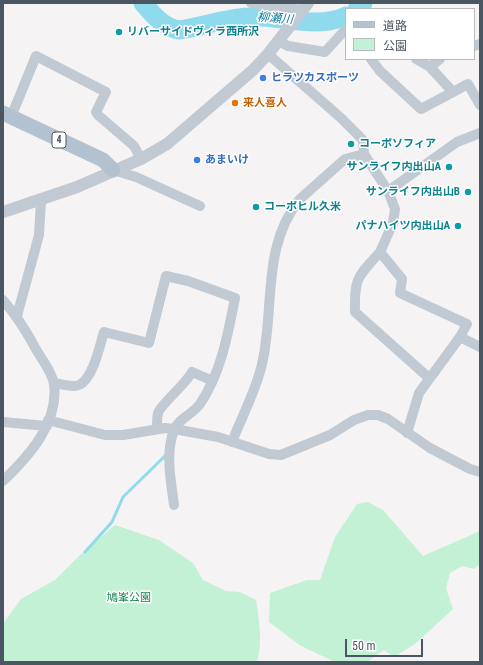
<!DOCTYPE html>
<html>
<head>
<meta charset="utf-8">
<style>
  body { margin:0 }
  #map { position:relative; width:483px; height:665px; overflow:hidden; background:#f5f3f3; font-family:"Roboto Condensed","Noto Sans JP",sans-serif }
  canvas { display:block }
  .frame { position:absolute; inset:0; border:4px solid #4a5661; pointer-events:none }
  .legend { position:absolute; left:345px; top:8px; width:130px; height:52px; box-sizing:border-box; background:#fff; border:1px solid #b7bbc0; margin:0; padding:5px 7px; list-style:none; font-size:12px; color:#4a5661 }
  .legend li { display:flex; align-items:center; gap:8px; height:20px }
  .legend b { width:20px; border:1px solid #b7bbc0 }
  .scale { position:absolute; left:345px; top:639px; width:78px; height:18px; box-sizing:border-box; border:2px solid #4a5661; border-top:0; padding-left:5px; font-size:12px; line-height:14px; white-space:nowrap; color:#4a5661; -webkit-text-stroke:3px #fff; paint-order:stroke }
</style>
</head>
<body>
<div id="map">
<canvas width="483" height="665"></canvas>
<div class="frame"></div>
<ul class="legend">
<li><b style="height:5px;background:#b3c2d1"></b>道路</li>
<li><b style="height:11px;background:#c3f1d5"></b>公園</li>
</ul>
<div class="scale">50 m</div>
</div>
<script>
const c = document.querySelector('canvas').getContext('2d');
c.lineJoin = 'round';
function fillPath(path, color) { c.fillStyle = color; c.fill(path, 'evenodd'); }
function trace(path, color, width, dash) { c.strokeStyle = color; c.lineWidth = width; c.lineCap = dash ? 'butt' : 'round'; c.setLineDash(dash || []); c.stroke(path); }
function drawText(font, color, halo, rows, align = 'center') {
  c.font = font + ' "Roboto Condensed","Noto Sans JP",sans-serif'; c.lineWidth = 3; c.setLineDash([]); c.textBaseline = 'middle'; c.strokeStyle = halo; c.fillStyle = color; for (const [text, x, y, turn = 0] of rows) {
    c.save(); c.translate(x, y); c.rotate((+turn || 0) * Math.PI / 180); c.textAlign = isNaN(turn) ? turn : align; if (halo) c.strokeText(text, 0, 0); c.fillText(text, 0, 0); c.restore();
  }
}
fillPath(new Path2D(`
  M368 502 383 510 423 556 480 531V564L474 569 462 566 450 573 446 588 453 609 415 644 394 657 384 650 367 662H335L301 646 269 622 270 593 307 580H320L335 537 357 504Z
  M115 525 159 540 193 563 203 580 226 591 240 592 256 600C259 621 263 641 257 662H3V624L21 599 55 580 81 554Z`), '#c3f1d5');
trace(new Path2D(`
  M85 552 112 522 123 497 166 455`), '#90daee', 3);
trace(new Path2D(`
  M143 3C152 14 164 28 179 30 202 27 225 18 249 17 280 15 316 30 346 16
  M357 9 363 3`), '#90daee', 19);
trace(new Path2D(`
  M251 3 302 10
  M278 41 288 46 325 52 344 31H346
  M474 46 480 44
  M268 54 341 118 363 140 364 154 388 191 395 209 393 223 380 252 402 279 400 293 467 324 460 337 480 347
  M371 59 380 71 421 109 468 84 480 105
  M416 59 430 67 452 91
  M430 67 440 59
  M11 117 36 56 106 92 96 112 98 115 134 146 141 159
  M113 170 136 177 200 206
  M388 191 457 142 480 133
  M380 252C358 277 354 277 355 312L429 378
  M3 300C17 316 27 332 37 351 43 361 52 372 54 384 59 423 29 456 3 481
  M17 316 39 235 41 200
  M54 383C61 384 72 388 79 385 93 379 100 345 104 332L149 343 166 276 188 281 235 298C228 334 221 373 200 404 193 414 179 418 174 430 165 454 171 481 174 505
  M48 420 105 435H123L165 428 174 429 218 437 269 454 281 455 330 435 354 420 368 415H378L388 419 430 448 470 469 480 472
  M3 422 47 426
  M157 429C157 424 157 418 158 413 161 404 185 385 192 372L211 380
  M407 433 419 393 460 337
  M232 442C242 416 256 391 262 364 275 310 261 246 300 199L345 159 364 154`), '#c1cad2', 10);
trace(new Path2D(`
  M3 212 77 187 141 159 167 144 253 70 268 54 308 3`), '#c1cad2', 12);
trace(new Path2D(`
  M3 113 103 160 113 170`), '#b3c2d1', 15);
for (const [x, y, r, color] of [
  [119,32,4,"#0f9aa8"],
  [263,78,4,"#3f7fe0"],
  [235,103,4,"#e8710a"],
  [351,144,4,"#0f9aa8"],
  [197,160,4,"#3f7fe0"],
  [449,167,4,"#0f9aa8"],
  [468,192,4,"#0f9aa8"],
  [256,207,4,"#0f9aa8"],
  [458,226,4,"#0f9aa8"]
]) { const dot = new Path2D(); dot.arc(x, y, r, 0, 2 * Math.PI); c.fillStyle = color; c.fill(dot); trace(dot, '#fff', 1.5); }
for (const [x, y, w] of [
  [59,140,14]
]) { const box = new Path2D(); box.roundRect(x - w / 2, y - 8, w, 16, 3); c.fillStyle = '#fff'; c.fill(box); trace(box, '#4a5661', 1); }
drawText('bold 10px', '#4a5661', null, [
  ["4",59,140]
]);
drawText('bold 11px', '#0d838f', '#fff', [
  ["リバーサイドヴィラ西所沢",127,32],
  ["コーポソフィア",359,144],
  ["サンライフ内出山A",441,167,"right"],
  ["サンライフ内出山B",460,192,"right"],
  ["コーポヒル久米",264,207],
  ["パナハイツ内出山A",450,226,"right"]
], 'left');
drawText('bold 11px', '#366cbe', '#fff', [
  ["ヒラツカスポーツ",271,78],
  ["あまいけ",205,160]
], 'left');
drawText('bold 11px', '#c56008', '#fff', [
  ["来人喜人",243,103]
], 'left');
drawText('11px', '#17864f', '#fff', [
  ["鳩峯公園",129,598]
]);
drawText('italic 12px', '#0c7c9b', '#fff', [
  ["柳瀬川",275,19,5]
]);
</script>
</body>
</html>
